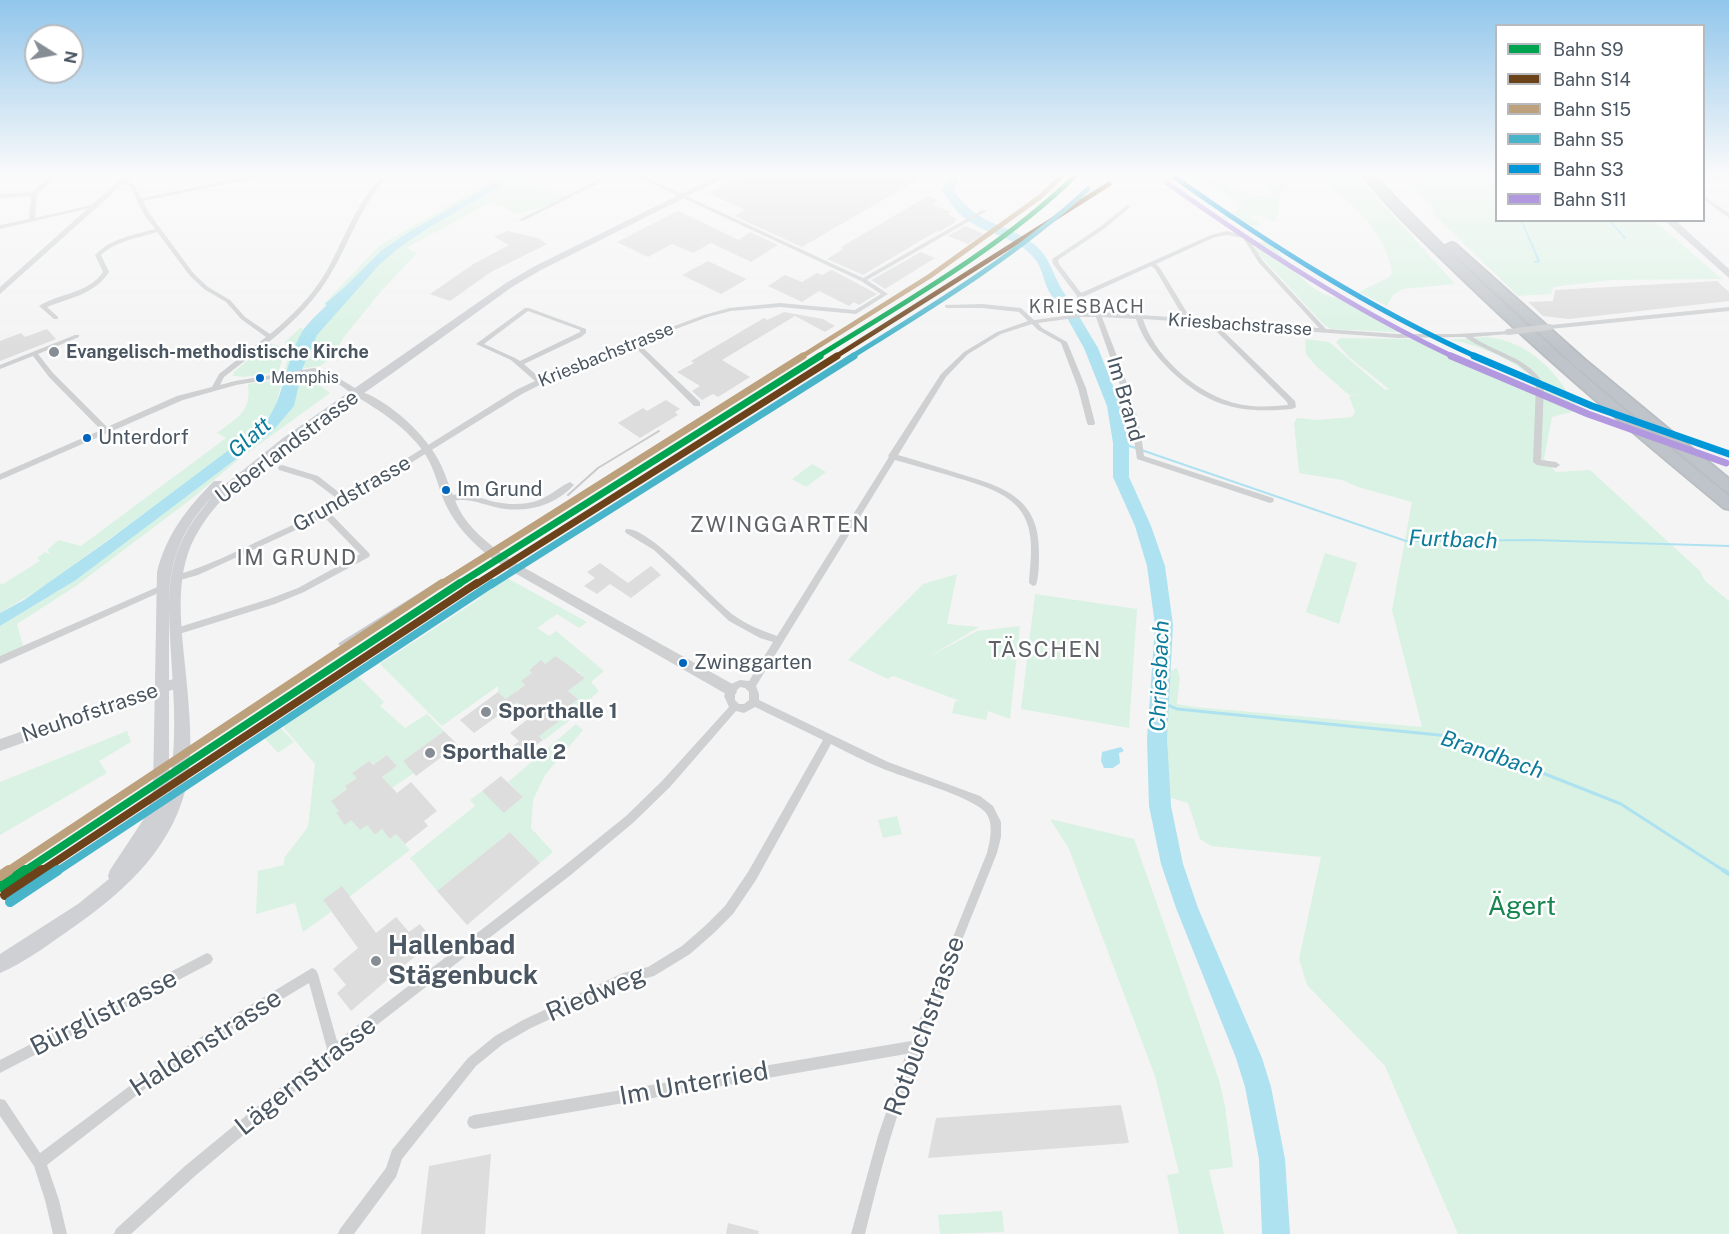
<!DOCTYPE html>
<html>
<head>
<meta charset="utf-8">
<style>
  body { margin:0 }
  #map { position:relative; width:1729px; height:1234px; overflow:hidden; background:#f4f4f4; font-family:"Public Sans",sans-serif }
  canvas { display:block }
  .legend { position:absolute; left:1495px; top:24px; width:210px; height:198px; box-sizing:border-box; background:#fff; border:2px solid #b7bbc0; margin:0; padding:8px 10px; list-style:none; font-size:18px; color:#4a5661 }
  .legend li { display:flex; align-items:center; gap:12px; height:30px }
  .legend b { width:30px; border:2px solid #b7bbc0 }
  .north { position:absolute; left:24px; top:24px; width:60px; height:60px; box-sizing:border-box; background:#fff; border:2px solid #b7bbc0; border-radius:50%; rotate:101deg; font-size:16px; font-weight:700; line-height:24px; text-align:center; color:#4a5661 }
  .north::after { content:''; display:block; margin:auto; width:21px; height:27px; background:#868d94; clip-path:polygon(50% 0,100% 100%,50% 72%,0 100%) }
</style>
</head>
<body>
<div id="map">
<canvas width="1729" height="1234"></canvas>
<ul class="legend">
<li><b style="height:8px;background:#00a34f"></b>Bahn S9</li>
<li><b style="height:8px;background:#6c421b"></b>Bahn S14</li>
<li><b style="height:8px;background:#bda07c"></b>Bahn S15</li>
<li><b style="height:8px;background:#48b4ca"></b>Bahn S5</li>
<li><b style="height:8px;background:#0097d8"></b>Bahn S3</li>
<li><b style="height:8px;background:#b299df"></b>Bahn S11</li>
</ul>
<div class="north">N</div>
</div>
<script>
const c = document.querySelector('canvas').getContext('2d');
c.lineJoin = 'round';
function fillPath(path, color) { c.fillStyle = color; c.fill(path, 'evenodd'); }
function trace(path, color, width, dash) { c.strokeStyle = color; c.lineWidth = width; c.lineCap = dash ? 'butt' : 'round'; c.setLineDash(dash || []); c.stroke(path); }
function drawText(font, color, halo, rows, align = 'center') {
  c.font = font + ' "Public Sans",sans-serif'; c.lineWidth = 5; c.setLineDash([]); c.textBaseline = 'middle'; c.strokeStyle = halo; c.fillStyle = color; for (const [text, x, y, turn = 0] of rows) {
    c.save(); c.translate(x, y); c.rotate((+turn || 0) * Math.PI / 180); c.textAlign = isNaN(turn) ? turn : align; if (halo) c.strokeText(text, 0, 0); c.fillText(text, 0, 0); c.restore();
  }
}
fillPath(new Path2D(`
  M499 176H539L527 184 567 196 540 208 516 214 492 202 406 248 417 253 383 289 343 338 333 357 320 366 284 371 292 349 289 344 284 343 300 328 304 329 326 305 324 304 380 245Z
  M1269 176H1299L1280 194 1278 215 1274 222 1260 215 1250 216 1261 225 1255 226 1221 217 1235 212 1242 205 1206 185 1188 180C1192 180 1197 178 1202 178 1223 178 1244 201 1271 195L1267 180Z
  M1312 176H1357L1455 284 1403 289 1393 295 1387 306 1359 292 1389 277 1392 273C1387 232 1346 195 1312 176Z
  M1405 176H1496V220L1655 221 1722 279 1611 280 1553 287 1551 294 1518 296 1430 211 1433 209Z
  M1268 240C1288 262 1315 303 1348 298L1379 320 1411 333 1331 329 1324 325 1256 251V243Z
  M1486 337C1531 341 1557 373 1579 410L1552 417 1544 459 1556 472 1590 470 1700 571 1705 581 1729 601V1234H1458L1385 1066 1307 985 1299 959 1321 857 1211 846 1200 839 1188 803 1168 797 1163 730 1169 671 1177 668 1180 678 1177 704 1195 707 1422 727 1392 610 1412 502 1358 487 1342 480 1299 473 1294 423 1297 418 1317 420 1352 417 1355 412 1349 396 1362 394 1349 395 1316 366 1306 354 1305 339 1329 342 1385 390 1389 389 1349 357 1336 342 1340 338 1425 339 1423 342 1494 376H1501L1534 390V379C1516 361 1474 342 1448 340Z
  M268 343 287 348 278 372 244 377 233 376 234 372Z
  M307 376 330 393 239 459 190 500 76 586 17 624 23 646 0 656V626L76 580 272 432 293 406 301 378Z
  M283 379 274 410 258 430 46 585 0 613V583L3 584 40 561 37 558 45 552 51 555 47 550 59 540 81 546 226 438 217 433C238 417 252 411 248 384Z
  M812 464 826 472 806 487 792 479Z
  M1325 553 1357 563 1339 624 1306 612Z
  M957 574 947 624 979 627 925 659 977 631 1020 626 1010 719 988 711 986 720 952 713 955 701H960L893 676 888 679 848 660 923 584Z
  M507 578 587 622 579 628 557 614 537 628 549 636 556 631 604 671 591 682 599 691 586 703 588 706 544 740 536 733 563 718 559 714 578 699 568 691 585 678 576 670 563 679 565 664 557 656 545 664 541 661 529 669 532 673 521 681 525 685 516 691 522 702 515 706 498 692V686L442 726 380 664 481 598 474 592Z
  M1035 594 1137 609 1129 728 1021 709Z
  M358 676 384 702 380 706 405 728 427 714 444 731 403 761 414 773 392 788 382 777 397 766 387 755 373 765 369 761 353 772 357 778 345 786 347 789 331 801 339 811 336 814 345 824 351 820 360 830 367 825 375 835 382 829 390 839 396 834 410 850 349 897 323 900 331 912 303 932 295 903 256 914 258 871 284 865V858L308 827 315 764 279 722 313 700 317 704Z
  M276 723 294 742 278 753 260 733Z
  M576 724 583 730 545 775 533 800 531 828 553 852 540 863 510 832 437 891 410 858 475 806 470 800 482 791 505 812 523 797 508 782Z
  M127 731 131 742 99 761 107 773 0 835V782Z
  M897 816 902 834 883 838 878 820Z
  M1050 819 1134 839 1219 1080 1225 1106 1233 1167 1209 1170 1224 1234H1179L1167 1175 1179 1173 1155 1076 1069 849Z
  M1002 1211 1004 1232 940 1234 938 1215Z`), '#d9f2e3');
fillPath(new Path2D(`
  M506 176H518L425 230 397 249 379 265 317 335 303 367 294 406 272 432 76 580 0 626V613L24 600 106 542 265 423C285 397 285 361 302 332 308 322 319 313 327 305L325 304 346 286 381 251 404 235Z
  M1121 747 1124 751 1119 753 1120 763 1113 768H1104L1101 761 1102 752Z`), '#aee2f0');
trace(new Path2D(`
  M1521 220 1539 261 1535 262
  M1609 220 1625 238
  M1121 443 1406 541 1533 540 1729 546`), '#aee2f0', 2);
trace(new Path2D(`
  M1159 701 1177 709 1449 736 1621 804 1726 872`), '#aee2f0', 3);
trace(new Path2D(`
  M1723 870 1729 874`), '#aee2f0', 4.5);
fillPath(new Path2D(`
  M949 176H960L954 190C975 225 1005 222 1034 244 1052 258 1054 282 1068 298L1098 348 1121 406 1129 443V477L1151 526 1165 566 1173 625 1167 739 1171 806 1183 864 1198 908 1262 1058 1271 1087 1285 1159 1290 1234H1262L1259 1159 1245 1087 1236 1058 1176 908 1161 864 1149 806 1147 739 1155 625 1147 566 1135 526 1113 477V443L1107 406 1084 348 1057 300C1044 293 1045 271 1035 259 1017 236 984 235 962 216 954 209 948 200 942 190Z`), '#aee2f0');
fillPath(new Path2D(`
  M742 176H924L802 247 734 216 745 210 708 193Z
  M928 196 938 200 933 205 951 212 948 214 957 219 954 222H956L939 232 937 231 863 275 827 259 843 249 841 247Z
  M678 211 739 240 750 232 778 245 751 262 711 243 693 253 672 244 648 257 617 242Z
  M965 226 984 234 968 244 948 236Z
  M507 231 538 238 547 244 491 272 450 301 430 294 475 263 509 245 494 237Z
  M921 252 935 258 885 289 871 280Z
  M708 261 729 271 747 279 721 294 682 275Z
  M832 270 877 294 859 305 854 302 849 306 819 291 802 302 768 286 785 275 802 282 817 273 822 275Z
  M1717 281 1729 292V301L1569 319 1543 316 1528 302 1553 301 1555 290Z
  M784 312 823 319 835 326 825 332 795 316 722 360 750 377 718 397 713 394 702 400 692 391 700 386 677 372 694 363 691 361 764 318 767 320Z
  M47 329 56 339 0 361V341L21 333 25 337Z
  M666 400 680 409 675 412 678 415 640 438 618 423 643 408 647 411Z
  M600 563 628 583 651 566 661 575 631 598 610 584 597 594 584 586 595 578 587 572Z
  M556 656 585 678 568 691 578 699 559 714 563 718 539 736 543 740 522 756 513 746 519 741 510 733 532 716 517 702 474 733 460 720 498 692 506 699 525 685 521 681 532 673 529 670 541 660 545 664Z
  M444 731 458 745 416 776 403 761Z
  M387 755 397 766 382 777 397 793 411 782 437 811 424 821 428 826 405 844 396 834 390 839 382 829 375 835 367 825 360 830 351 820 345 825 336 813 339 811 331 801 347 789 345 786 357 778 352 773 369 761 373 765Z
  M501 776 523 797 504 813 482 791Z
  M510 832 540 863 467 925 437 891Z
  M342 886 376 933 396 917 409 932 420 924 429 935 416 946 419 953 351 1011 337 993 346 985 333 969 358 948 323 900Z
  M1121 1105 1129 1143 928 1158 936 1118Z
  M491 1154 485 1234H421L429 1166Z
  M728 1223 759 1231 758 1234H726Z`), '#ddddde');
const motorway = new Path2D(`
  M1363 176H1374C1484 292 1605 396 1729 496V509L1724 508C1637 436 1550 363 1469 285 1433 250 1395 215 1363 176Z
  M1451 243 1455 244 1585 360 1729 479V492L1724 490 1575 366 1447 248 1445 246Z`);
trace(motorway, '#b9bec3', 4);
fillPath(new Path2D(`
  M51 176H57L37 195 35 218 96 204 99 206 0 229V225L29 219 31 196 0 198V194L32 192Z
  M253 176H266L143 201 149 213 194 274 208 287 230 300 245 317 270 334C292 316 312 296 326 272 344 240 356 203 382 176H388C357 210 349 247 325 283 299 322 260 349 224 377L220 385 235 381 314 368 330 373 360 391V395H354L326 375 314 372 236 385 183 400 0 480V474L101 430 49 377 33 356 0 369V365L75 335H79V337L38 354 53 373 107 427 177 396 212 387 219 374 266 337 241 319 226 302 204 289 190 276 157 232C138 238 116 241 101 255L109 272C95 294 70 298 47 307L58 317V319H54L39 306C59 293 88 294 103 272L95 255C111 238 134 235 155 229L143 213 130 186 121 182V180C133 180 136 188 141 198Z
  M606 176H613L523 221 518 220Z
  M636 176H643L863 278 982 210 987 211 867 280 888 294 856 314 780 307 731 311 708 317 638 343 700 402V406H694L633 345 581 364 522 394 330 513 369 553 370 555 369 557 304 592 275 604 176 635 173 633 171 631 173 629 269 599 298 588 360 554 324 517 198 575 177 581 173 578 174 576C207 566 238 551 269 536 293 525 317 514 339 500L312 480 279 470 278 468 279 466 282 465 318 476 345 497 516 390 535 381 511 360 476 344 525 308H529L586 329V333L581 337 524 364 541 379 577 362 704 315 729 308 780 303 855 310 881 294 861 281ZM528 311 580 330V332L520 361 515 358 484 344Z
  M1704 176H1725L1717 181Z
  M1704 196 1729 213V218L1704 200Z
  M1127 205 1130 207 1129 208 1104 229 1058 260 1059 264 1081 293 1211 235 1227 231 1247 236 1263 261 1326 329 1398 334H1455L1510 331 1511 332 1508 334 1473 337C1497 354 1529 357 1544 385L1541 460 1556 462 1560 465 1556 468 1537 465 1533 462 1536 385 1533 377 1526 371 1517 364 1474 343 1465 337 1398 338 1219 325V327L1295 401 1296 407 1292 409C1239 414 1207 406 1169 369 1154 354 1142 338 1136 319L1102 317C1119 363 1139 406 1144 456L1273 498 1274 500 1273 502 1270 503 1137 459 1131 420 1126 402 1096 317H1082L1038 323 1042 328 1067 342 1086 388 1095 423 1094 425H1088L1087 423 1078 388 1061 343 1038 330 1032 324 1001 334 968 354 946 377 898 455C919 461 939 467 960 474 1005 487 1040 499 1039 553 1039 564 1039 576 1036 585L1033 586 1029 583C1030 564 1034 542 1027 523 1017 492 976 484 948 475 930 470 913 465 895 460L756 686 759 694V700L888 762 980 796 993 806 1001 822V837L997 853C960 946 920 1040 891 1136 881 1169 873 1201 865 1234H851L878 1136 906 1054 474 1129 469 1127 467 1122 469 1117 474 1115 911 1041 987 853C990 841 994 824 986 813 972 796 904 778 881 768 864 761 847 752 831 744L756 880 733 914 714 933 690 954 654 976 628 983 531 1028 503 1044 476 1066 402 1159 396 1177 354 1234H338L340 1229 386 1168 392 1150 468 1058 495 1036 523 1020 623 973 648 967 682 946 706 925 725 906 748 872 823 740 755 707 744 713 736 711 670 787 634 822 572 874 338 1055 195 1176 131 1234H114L116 1229 185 1166 327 1049 309 983 244 1022 159 1078 47 1165 59 1200 67 1234H53L45 1200 34 1166 0 1116V1099L5 1100 40 1153 151 1070 236 1014 312 968 316 970 318 974 337 1041 564 866 626 816 662 781 729 707 724 696 729 685 740 680 749 681 773 642 760 638 729 621 654 550 626 533 625 531 626 529C651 527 712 600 735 616 747 625 763 631 777 636L889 457 888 456 941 374 964 352 997 332 1028 321 1019 312 982 308H947L945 307V305L982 304 1021 308 1034 320 1079 314 1077 296 1053 264 1052 259 1100 227ZM1227 235 1243 238 1259 263 1319 328 1191 319 1160 268 1156 264 1215 237ZM1151 266 1155 269 1184 318 1098 312 1085 313 1083 297ZM1143 319 1187 322 1190 324 1193 323 1212 324 1214 329 1287 402 1288 405C1268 407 1247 408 1228 401 1193 390 1153 354 1143 319ZM740 687 745 688 749 692V700L744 704H739L735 700V692Z
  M1729 307V311L1550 329 1547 327 1550 325Z
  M570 482 574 485C554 507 523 514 495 507 477 503 468 497 449 502L445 499C460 488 478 498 495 502 506 504 517 505 528 503 545 501 555 489 570 482Z
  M162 585 166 588 165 590 0 664V656Z
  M207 953 211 955 213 959 211 963 0 1073V1060Z`), '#ced0d2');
fillPath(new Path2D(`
  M124 176H132L0 294V287Z
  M357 390C389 400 427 435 441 465 449 482 453 500 463 516 476 535 495 549 514 562L736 686 737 690 736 694 731 695 726 694 506 568C480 551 457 530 444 501 438 485 434 468 425 454 407 427 380 411 354 395L352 393Z
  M179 677 183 678 185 682 183 686 0 751V739Z`), '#ced0d2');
fillPath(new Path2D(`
  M717 176H728L541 270 512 287C460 324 409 362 357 398 302 436 227 477 195 537 173 578 182 631 186 675 189 708 193 745 188 778 176 844 128 889 75 926 52 942 26 962 0 973V954L78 904 109 879 108 876 110 870 147 814 153 790 157 572C166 535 187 508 214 481H222V487L283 438 506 283 535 266ZM213 496C183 530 170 557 169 603 169 560 183 527 213 496ZM169 608C170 678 183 739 164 808L169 790Z`), '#ced0d4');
fillPath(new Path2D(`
  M1664 220H1675L1729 269V278Z`), '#caced1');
fillPath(motorway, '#bec4c9');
trace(new Path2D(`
  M568 495 598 468 659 431
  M435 585 840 332`), '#c9cacc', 2);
trace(new Path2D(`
  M340 644 438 583`), '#c9cacc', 3);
trace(new Path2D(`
  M1508 332 1550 327`), '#ced0d2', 6);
trace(new Path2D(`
  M817 357C905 302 1001 248 1075 176`), '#00a34f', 5);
trace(new Path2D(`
  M457 585 820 356`), '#00a34f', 7);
trace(new Path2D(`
  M23 872 460 583`), '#00a34f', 8);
trace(new Path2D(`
  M0 887 25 870`), '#00a34f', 10);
trace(new Path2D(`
  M835 357 1109 184`), '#6c421b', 5);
trace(new Path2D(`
  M475 585 837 356`), '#6c421b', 7);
trace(new Path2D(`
  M40 872 477 583`), '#6c421b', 8);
trace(new Path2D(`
  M5 895 42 870`), '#6c421b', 10);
trace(new Path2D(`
  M801 357 930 276 1040 197 1062 176`), '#bda07c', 5);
trace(new Path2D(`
  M440 585 803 356`), '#bda07c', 7);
trace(new Path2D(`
  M6 872 442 583`), '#bda07c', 8);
trace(new Path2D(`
  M0 876 9 870`), '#bda07c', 10);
trace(new Path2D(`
  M851 357C933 306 1017 255 1088 189`), '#48b4ca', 5);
trace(new Path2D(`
  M491 585 854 356`), '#48b4ca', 7);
trace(new Path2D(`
  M56 872 493 583`), '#48b4ca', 8);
trace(new Path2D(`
  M10 902 58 870`), '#48b4ca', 10);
trace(new Path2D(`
  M1173 176C1270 245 1369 308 1477 357`), '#0097d8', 5);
trace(new Path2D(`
  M1474 356 1592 406 1729 454`), '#0097d8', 7);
trace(new Path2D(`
  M1167 183C1259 248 1352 309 1454 357`), '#b299df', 5);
trace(new Path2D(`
  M1451 356 1588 414 1726 463`), '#b299df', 7);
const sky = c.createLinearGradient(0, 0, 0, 349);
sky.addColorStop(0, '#91c6eb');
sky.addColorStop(0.5, '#fafafa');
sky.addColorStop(1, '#fafafa00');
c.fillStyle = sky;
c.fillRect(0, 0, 1729, 349);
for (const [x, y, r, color] of [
  [54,352,6,"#868d94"],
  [260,378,5,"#0065bd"],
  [87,438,5,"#0065bd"],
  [446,490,5,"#0065bd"],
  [683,663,5,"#0065bd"],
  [486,712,6,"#868d94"],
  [430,753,6,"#868d94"],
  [376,961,6,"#868d94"]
]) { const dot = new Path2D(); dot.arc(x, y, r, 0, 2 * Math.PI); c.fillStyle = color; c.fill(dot); trace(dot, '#fff', 2); }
drawText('16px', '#4a5661', '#fff', [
  ["Memphis",271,378]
], 'left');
c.letterSpacing = '1.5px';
drawText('18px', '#5f6368', '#fff', [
  ["KRIESBACH",1087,307]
]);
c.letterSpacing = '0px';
drawText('18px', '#4a5661', '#fff', [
  ["Kriesbachstrasse",1240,325,4],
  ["Kriesbachstrasse",606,355,-22]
]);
drawText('bold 18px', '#4a5661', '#fff', [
  ["Evangelisch-methodistische Kirche",66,352]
], 'left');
drawText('20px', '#4a5661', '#fff', [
  ["Unterdorf",98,438],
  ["Im Grund",457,490],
  ["Zwinggarten",694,663]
], 'left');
drawText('21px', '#4a5661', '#fff', [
  ["Im Brand",1125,399,74],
  ["Ueberlandstrasse",287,447,-37],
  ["Grundstrasse",352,494,-30],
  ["Neuhofstrasse",90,713,-19]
]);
drawText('bold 21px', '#4a5661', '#fff', [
  ["Sporthalle 1",498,712],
  ["Sporthalle 2",442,753]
], 'left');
drawText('italic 22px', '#0c7c9b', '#fff', [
  ["Glatt",250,438,-41],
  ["Furtbach",1453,540,2],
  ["Chriesbach",1160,676,-88],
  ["Brandbach",1492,755,19]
]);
c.letterSpacing = '1.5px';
drawText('22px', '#5f6368', '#fff', [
  ["ZWINGGARTEN",780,525],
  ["IM GRUND",297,558],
  ["TÄSCHEN",1045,650]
]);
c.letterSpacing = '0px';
drawText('26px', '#17864f', '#fff', [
  ["Ägert",1522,907]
]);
drawText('bold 26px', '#4a5661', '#fff', [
  ["Hallenbad",388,946],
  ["Stägenbuck",388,976]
], 'left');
drawText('26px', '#4a5661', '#fff', [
  ["Riedweg",596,994,-23],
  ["Bürglistrasse",104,1013,-27],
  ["Rotbuchstrasse",925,1026,-70],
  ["Haldenstrasse",206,1043,-33],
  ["Lägernstrasse",306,1076,-39],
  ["Im Unterried",694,1084,-10]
]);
</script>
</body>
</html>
